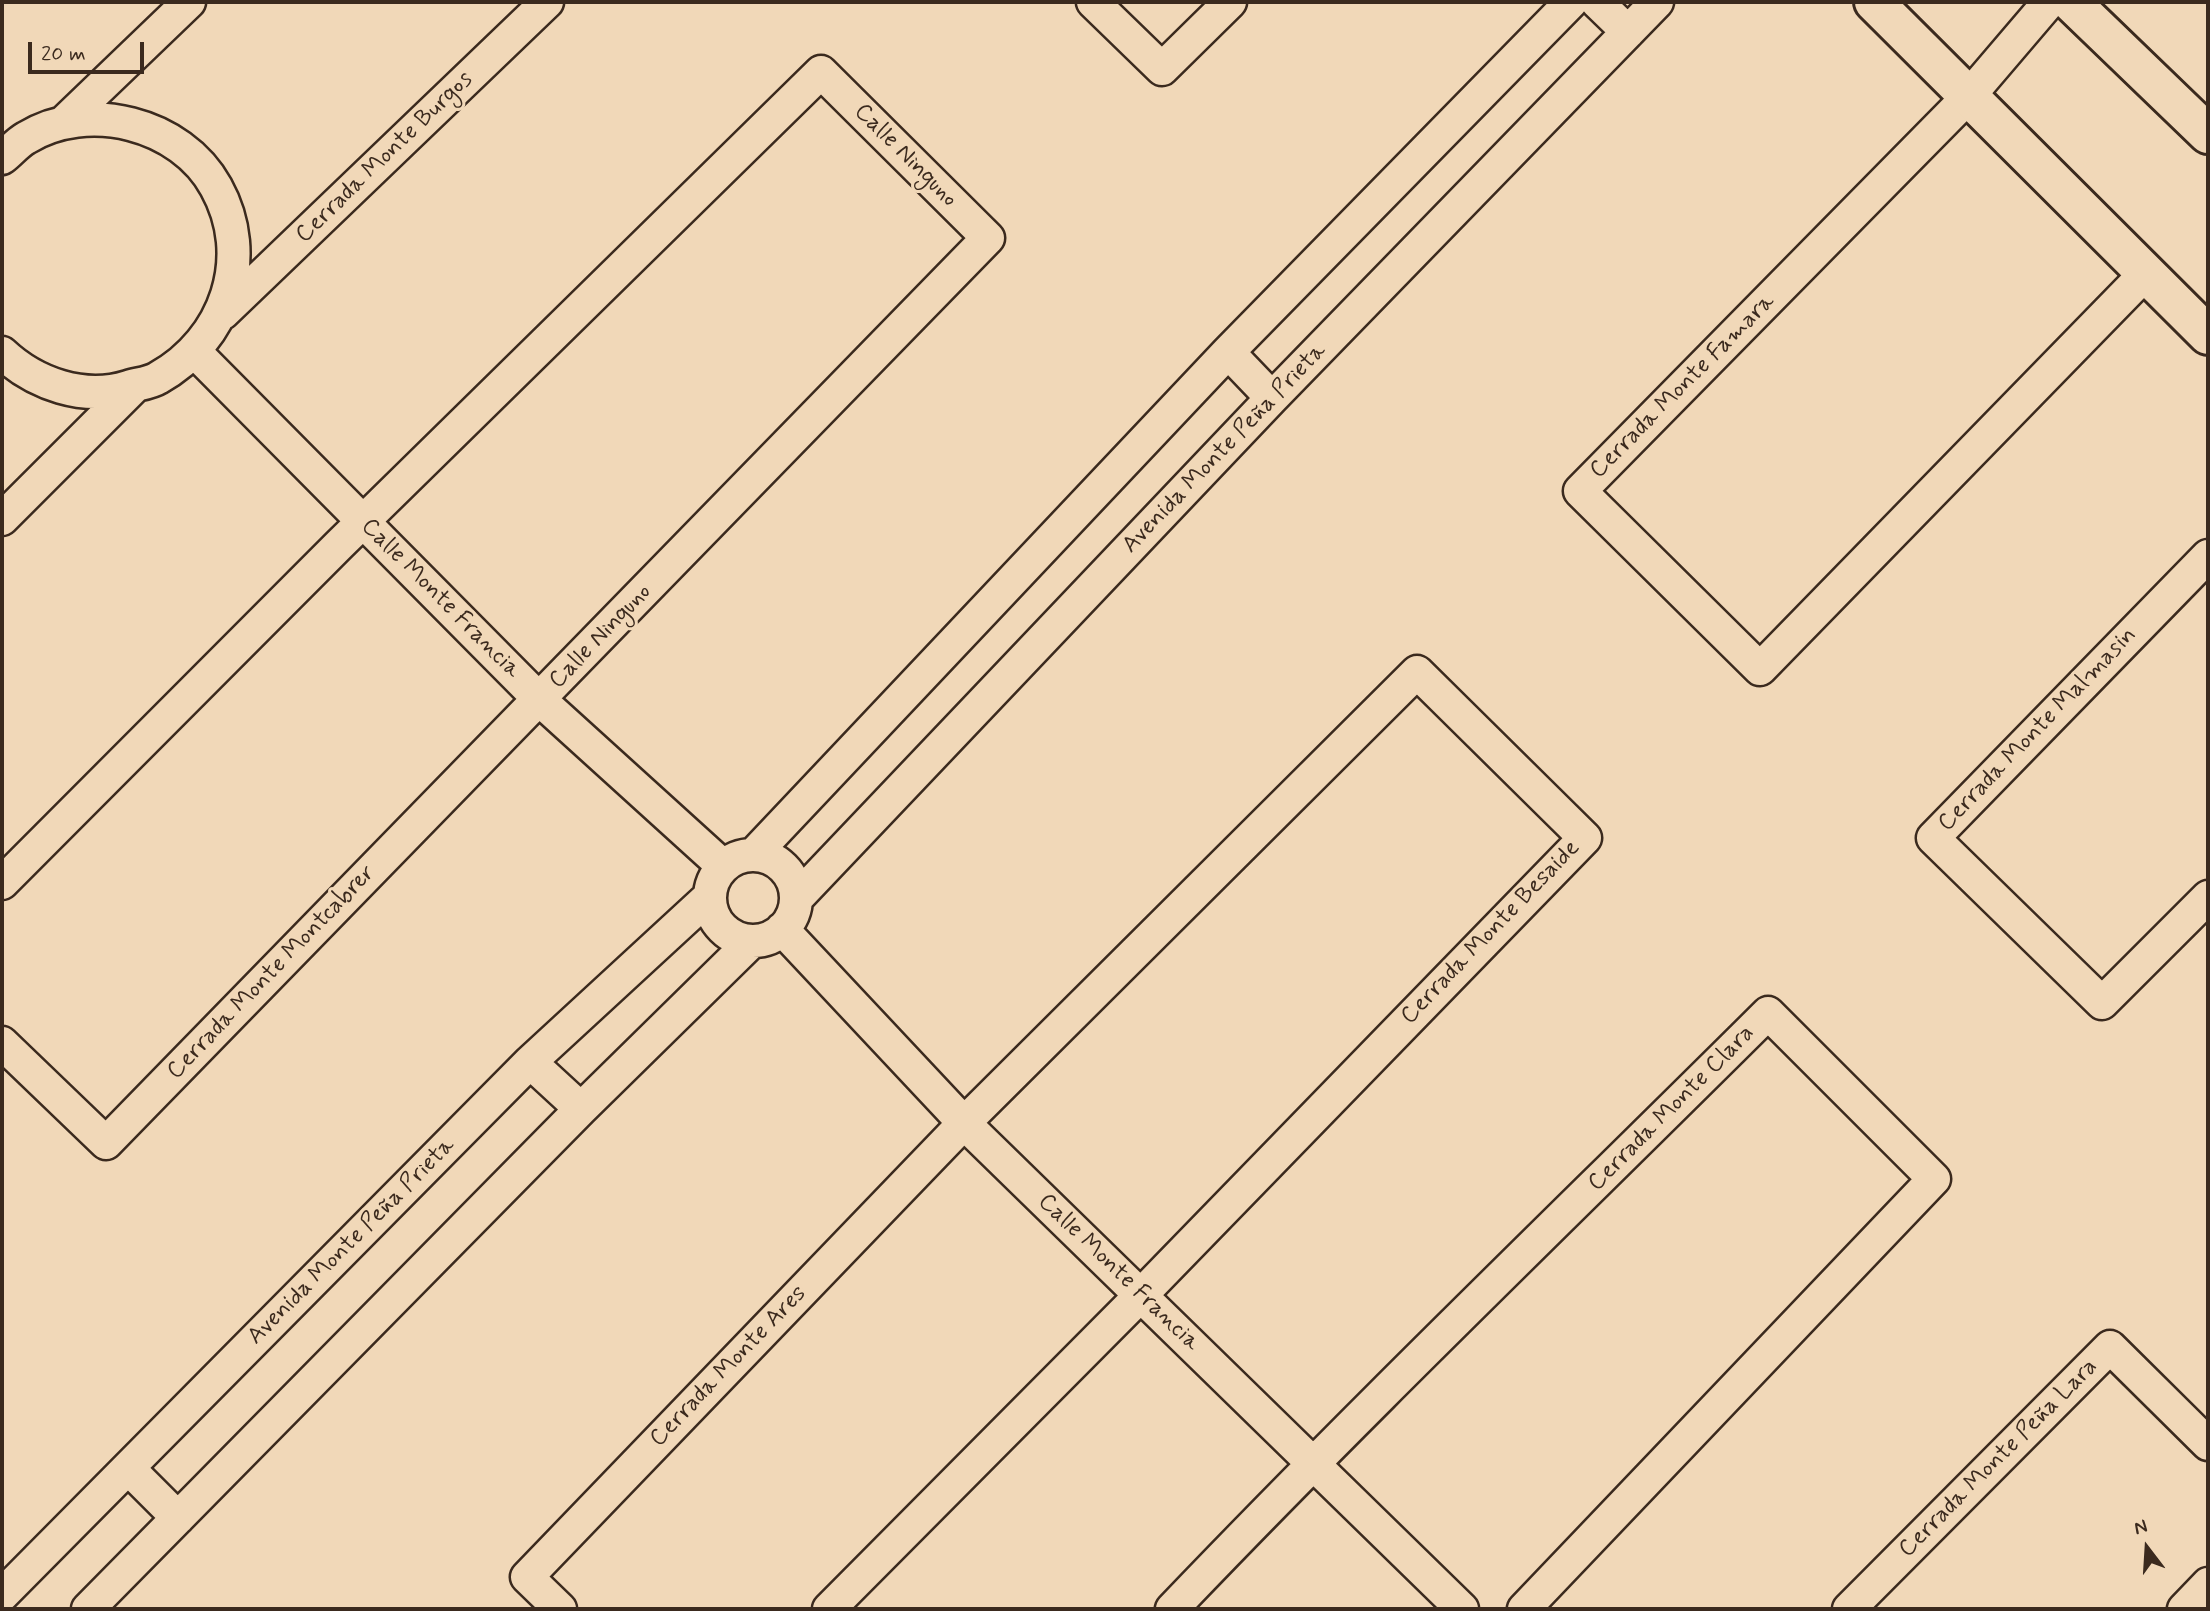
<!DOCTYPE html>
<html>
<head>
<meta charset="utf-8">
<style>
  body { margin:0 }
  #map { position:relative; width:2210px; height:1611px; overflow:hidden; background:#f1d8b8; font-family:Mynerve,sans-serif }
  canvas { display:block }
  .frame { position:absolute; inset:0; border:4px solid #3b2a1e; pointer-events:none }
  .north { position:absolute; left:2112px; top:1513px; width:70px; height:70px; -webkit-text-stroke:5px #f1d8b8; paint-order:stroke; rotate:343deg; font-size:19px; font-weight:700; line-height:28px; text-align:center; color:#3b2a1e }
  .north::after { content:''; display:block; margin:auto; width:24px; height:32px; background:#3b2a1e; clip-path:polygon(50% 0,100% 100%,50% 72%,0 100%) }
  .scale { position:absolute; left:28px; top:42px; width:116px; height:32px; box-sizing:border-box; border:4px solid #3b2a1e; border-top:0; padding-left:9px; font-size:21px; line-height:24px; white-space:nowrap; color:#3b2a1e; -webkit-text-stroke:5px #f1d8b8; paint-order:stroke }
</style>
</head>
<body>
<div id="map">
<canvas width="2210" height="1611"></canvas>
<div class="frame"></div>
<div class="north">N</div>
<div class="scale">20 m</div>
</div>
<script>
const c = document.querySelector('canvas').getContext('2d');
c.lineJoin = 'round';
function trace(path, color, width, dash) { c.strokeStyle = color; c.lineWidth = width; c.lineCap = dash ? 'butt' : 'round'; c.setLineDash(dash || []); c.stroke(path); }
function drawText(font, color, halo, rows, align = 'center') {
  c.font = font + ' Mynerve,sans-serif'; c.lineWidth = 6; c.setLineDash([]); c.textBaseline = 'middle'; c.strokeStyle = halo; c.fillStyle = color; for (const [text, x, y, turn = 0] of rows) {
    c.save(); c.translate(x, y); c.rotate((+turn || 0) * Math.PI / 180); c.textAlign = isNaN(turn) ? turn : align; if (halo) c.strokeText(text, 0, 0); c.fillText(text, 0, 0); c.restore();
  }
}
const minor = new Path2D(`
  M1093 2 1162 69 1230 2
  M1597 2 1628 32
  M2049 2 1968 97 1580 491 1760 669 2146 273
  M64 122 189 2
  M2 158C10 152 17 143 26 138 88 100 181 123 216 187 255 257 226 340 158 378 150 383 138 384 128 387 84 401 35 384 2 353
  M223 313 547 2
  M195 352 540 700 723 866
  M1228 352 1272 398
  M2 519 136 385
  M2208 556 1933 838 2102 1003 2208 897
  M754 854 1228 352 1571 2
  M710 898a43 43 0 1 1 86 0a43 43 0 1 1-86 0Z
  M2 883 339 545 821 72 988 238 106 1143 2 1043
  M796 899 1272 398 1657 2
  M782 929 964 1123 1462 1609
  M530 1062 581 1109
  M128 1468 178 1518
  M2 1595 530 1062 709 897
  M88 1609 581 1109 752 941
  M560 1609 527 1577 964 1123 1417 672 1585 838 1141 1295 829 1609
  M1172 1609C1366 1406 1569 1211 1768 1013L1934 1179 1524 1609
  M1849 1609 2110 1347 2208 1444
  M2184 1609 2208 1584`);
const tertiary = new Path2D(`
  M1874 2 2208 335
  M2071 2 2208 134`);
trace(minor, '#3b2a1e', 37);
trace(tertiary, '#3b2a1e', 44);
trace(minor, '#f1d8b8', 32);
trace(tertiary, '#f1d8b8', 38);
drawText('24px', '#3b2a1e', '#f1d8b8', [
  ["Calle Ninguno",905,156,45],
  ["Cerrada Monte Burgos",385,158,-44],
  ["Cerrada Monte Famara",1683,387,-45],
  ["Avenida Monte Peña Prieta",1225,449,-46],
  ["Calle Monte Francia",440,599,45],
  ["Calle Ninguno",601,637,-46],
  ["Cerrada Monte Malmasin",2038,730,-46],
  ["Cerrada Monte Besaide",1491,933,-46],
  ["Cerrada Monte Montcabrer",272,973,-46],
  ["Cerrada Monte Clara",1672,1109,-45],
  ["Avenida Monte Peña Prieta",352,1242,-45],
  ["Calle Monte Francia",1118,1273,44],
  ["Cerrada Monte Ares",729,1367,-46],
  ["Cerrada Monte Peña Lara",1999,1459,-45]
]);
</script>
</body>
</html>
